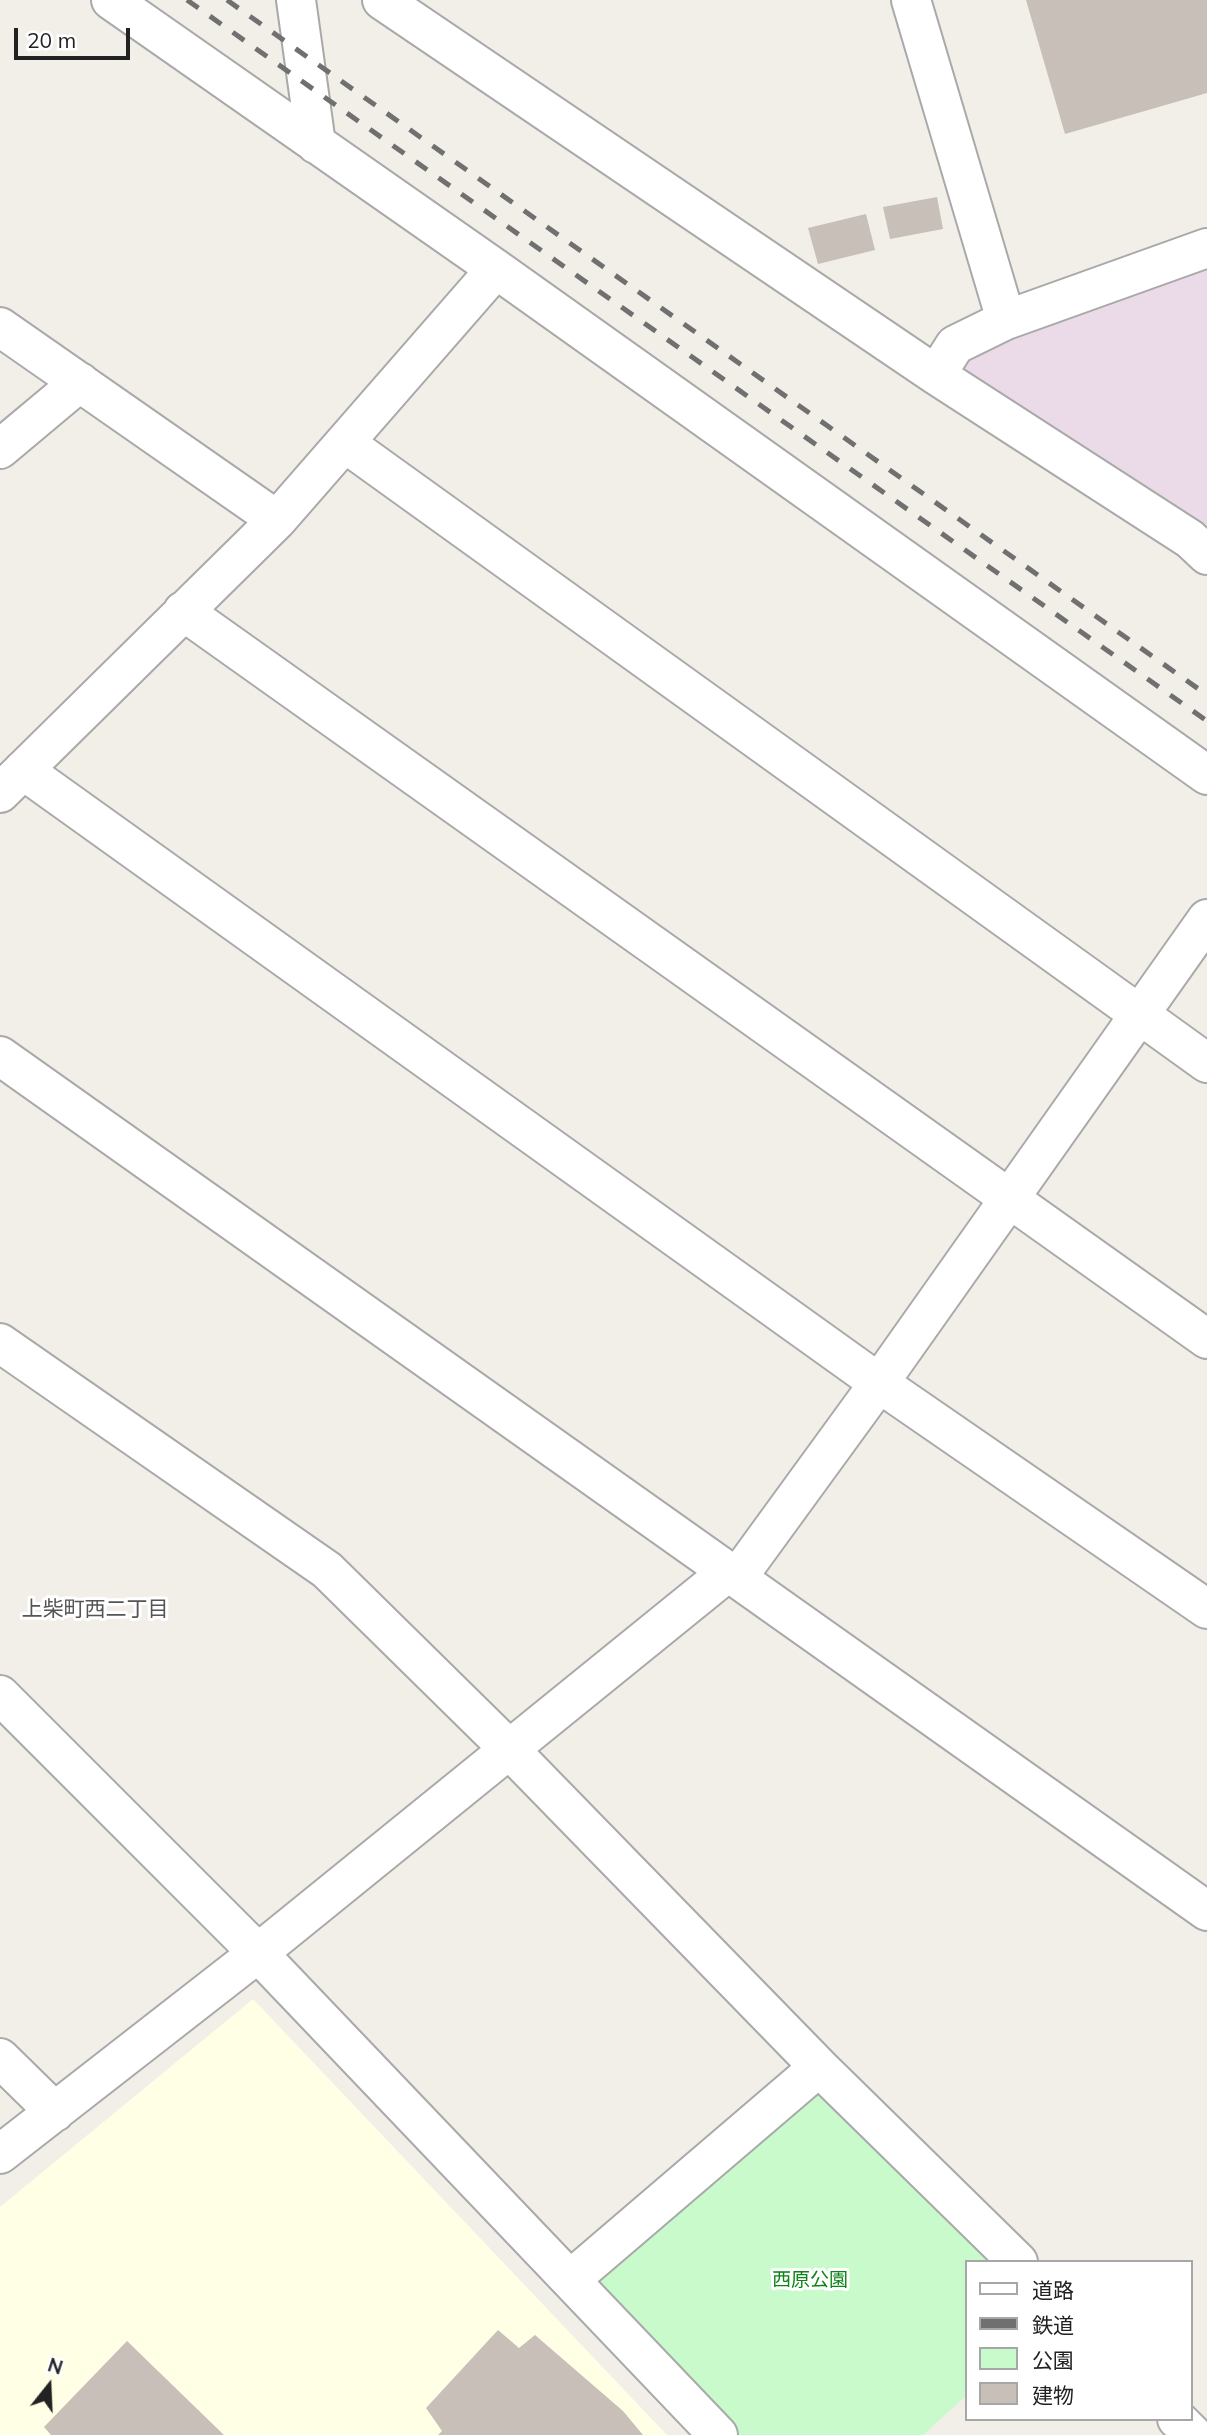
<!DOCTYPE html>
<html>
<head>
<meta charset="utf-8">
<style>
  body { margin:0 }
  #map { position:relative; width:1207px; height:2435px; overflow:hidden; background:#f2efe9; font-family:Mulish,"Noto Sans JP",sans-serif }
  canvas { display:block }
  .legend { position:absolute; left:965px; top:2260px; width:228px; height:161px; box-sizing:border-box; background:#fff; border:2px solid #a7a7a7; margin:0; padding:9px 12px; list-style:none; font-size:21px; color:#222 }
  .legend li { display:flex; align-items:center; gap:14px; height:35px }
  .legend b { width:35px; border:2px solid #a7a7a7 }
  .north { position:absolute; left:14px; top:2351px; width:70px; height:70px; -webkit-text-stroke:5px #fff; paint-order:stroke; rotate:18deg; font-size:19px; font-weight:700; line-height:28px; text-align:center; color:#222 }
  .north::after { content:''; display:block; margin:auto; width:24px; height:32px; background:#222; clip-path:polygon(50% 0,100% 100%,50% 72%,0 100%) }
  .scale { position:absolute; left:14px; top:28px; width:116px; height:32px; box-sizing:border-box; border:4px solid #222; border-top:0; padding-left:9px; font-size:21px; line-height:24px; white-space:nowrap; color:#222; -webkit-text-stroke:5px #fff; paint-order:stroke }
</style>
</head>
<body>
<div id="map">
<canvas width="1207" height="2435"></canvas>
<ul class="legend">
<li><b style="height:9px;background:#fff"></b>道路</li>
<li><b style="height:9px;background:#707070"></b>鉄道</li>
<li><b style="height:19px;background:#c8facc"></b>公園</li>
<li><b style="height:19px;background:#c7bfb8"></b>建物</li>
</ul>
<div class="north">N</div>
<div class="scale">20 m</div>
</div>
<script>
const c = document.querySelector('canvas').getContext('2d');
c.lineJoin = 'round';
function fillPath(path, color) { c.fillStyle = color; c.fill(path, 'evenodd'); }
function trace(path, color, width, dash) { c.strokeStyle = color; c.lineWidth = width; c.lineCap = dash ? 'butt' : 'round'; c.setLineDash(dash || []); c.stroke(path); }
function drawText(font, color, halo, rows, align = 'center') {
  c.font = font + ' Mulish,"Noto Sans JP",sans-serif'; c.lineWidth = 6; c.setLineDash([]); c.textBaseline = 'middle'; c.strokeStyle = halo; c.fillStyle = color; for (const [text, x, y, turn = 0] of rows) {
    c.save(); c.translate(x, y); c.rotate((+turn || 0) * Math.PI / 180); c.textAlign = isNaN(turn) ? turn : align; if (halo) c.strokeText(text, 0, 0); c.fillText(text, 0, 0); c.restore();
  }
}
fillPath(new Path2D(`
  M1207 248V555L936 375 955 345Z`), '#ebdbe8');
fillPath(new Path2D(`
  M253 1999 667 2435H0V2207Z`), '#ffffe5');
fillPath(new Path2D(`
  M819 2067 1018 2262H967V2395L923 2435H718L570 2280Z`), '#c8facc');
fillPath(new Path2D(`
  M1026 0H1207V93L1065 134Z
  M937 197 943 229 890 239 883 207Z
  M866 214 875 250 818 264 808 228Z
  M498 2330 519 2348 535 2335 623 2411 643 2435H438L442 2431 426 2408Z
  M127 2341 224 2435H51L44 2427Z`), '#c7bfb8');
const minor = new Path2D(`
  M111 0 496 269 1207 775
  M296 0 316 144
  M382 0 936 375 1190 539 1207 555
  M911 0 1006 320
  M0 327 277 520
  M936 375 955 345 1006 320 1207 248
  M345 443 1207 1063
  M0 449 80 382
  M183 611 1207 1339
  M23 770 879 1383 1207 1609
  M0 793 277 520 496 269
  M0 1056 1207 1911
  M0 1343 327 1570 510 1750 819 2067 1018 2262
  M737 1578 879 1383 1207 919
  M0 1695 258 1953 718 2435
  M0 2058 55 2112
  M0 2154 258 1953 728 1572
  M570 2280 819 2067
  M1177 2419 1193 2435`);
trace(minor, '#a9a9a9', 42);
trace(minor, '#fff', 38);
trace(new Path2D(`
  M187 0 1207 721
  M227 0 1207 695`), '#707070', 5, [14, 14]);
drawText('19px', '#0c8416', '#fff', [
  ["西原公園",810,2280]
]);
drawText('21px', '#555', '#fff', [
  ["上柴町西二丁目",95,1610]
]);
</script>
</body>
</html>
